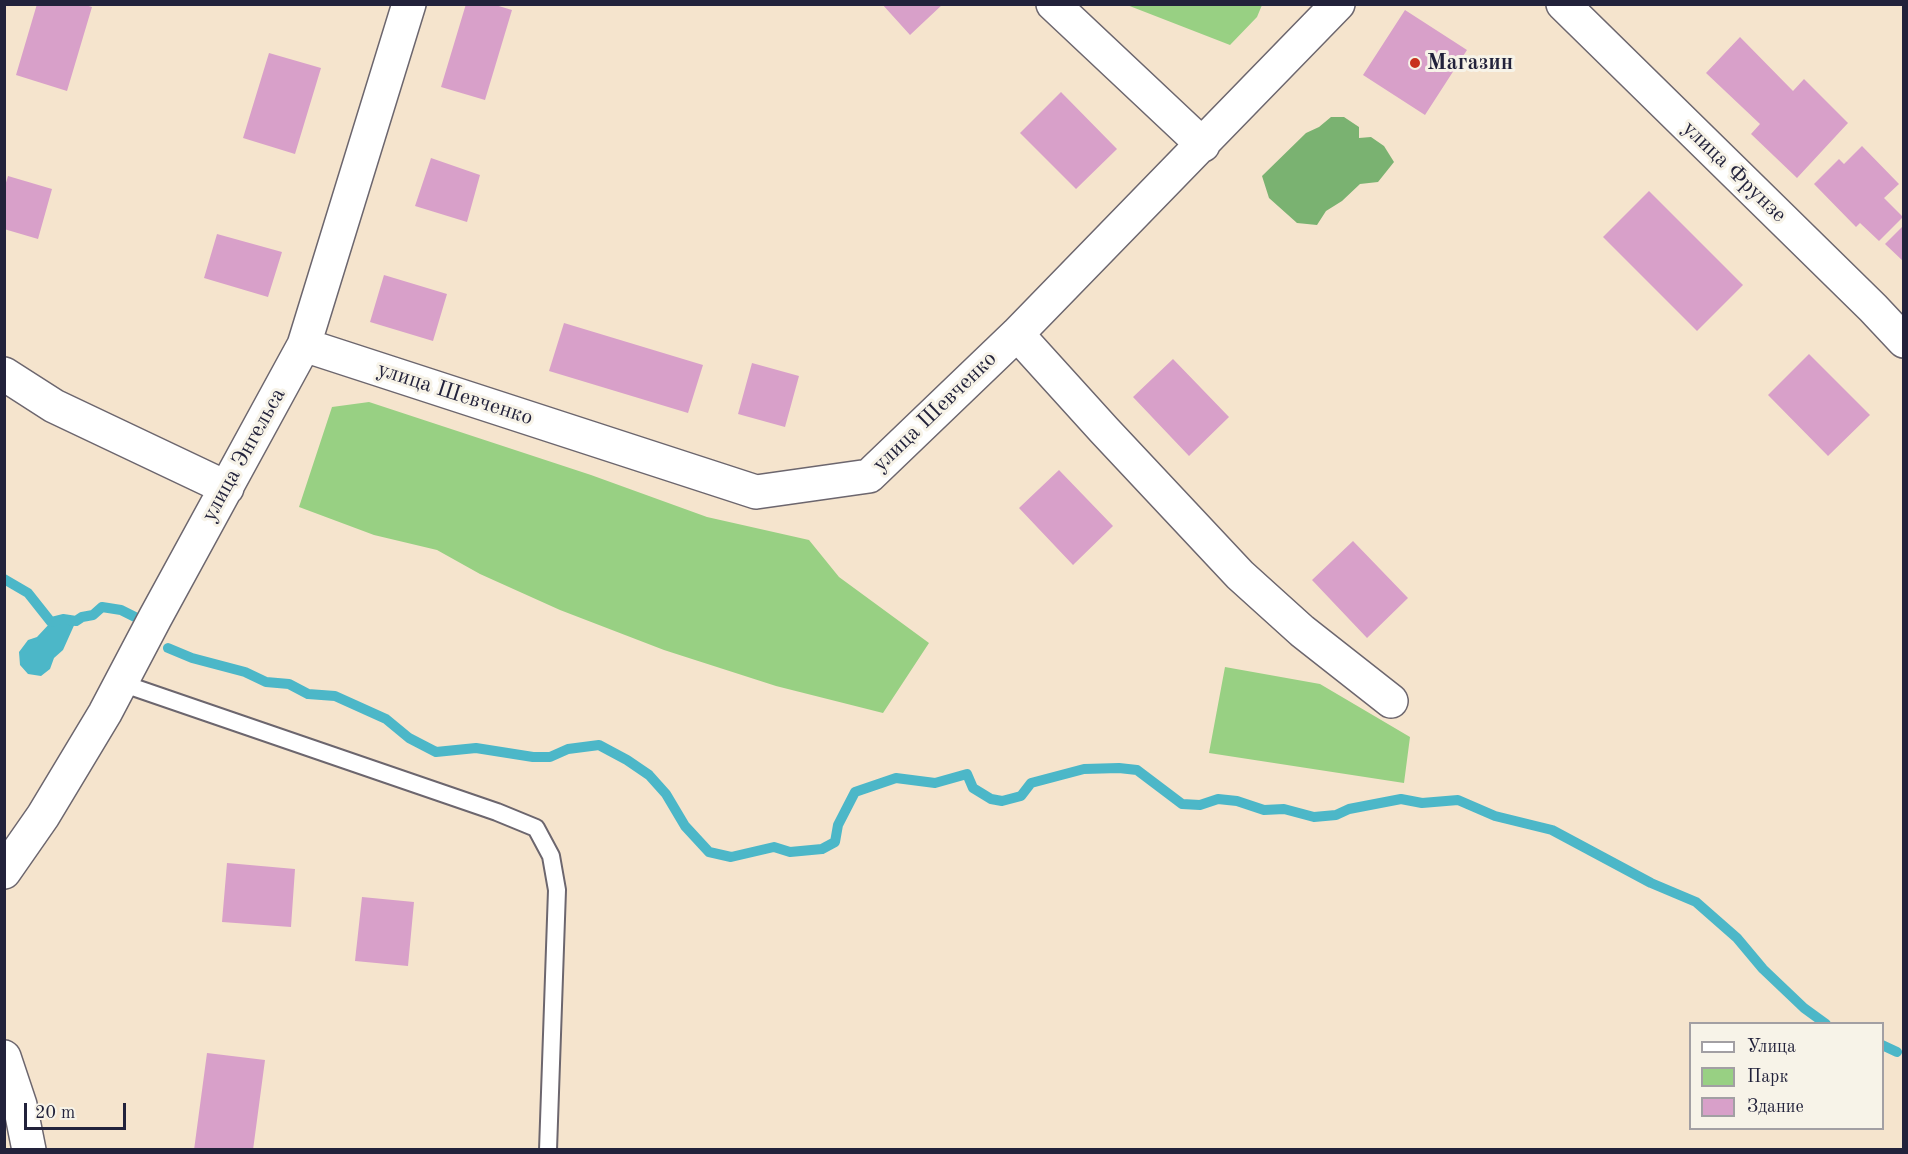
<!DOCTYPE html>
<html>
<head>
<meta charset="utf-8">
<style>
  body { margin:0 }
  #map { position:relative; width:1908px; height:1154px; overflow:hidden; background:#f5e4cd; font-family:"Old Standard TT",serif }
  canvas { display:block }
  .frame { position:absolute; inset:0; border:6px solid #22223b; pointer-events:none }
  .legend { position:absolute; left:1689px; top:1022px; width:195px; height:108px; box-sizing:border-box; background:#f7f3e8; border:2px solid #a29fa3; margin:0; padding:8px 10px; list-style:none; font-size:18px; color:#22223b }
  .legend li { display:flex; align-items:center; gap:12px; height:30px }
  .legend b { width:30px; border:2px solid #a29fa3 }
  .scale { position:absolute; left:24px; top:1103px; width:102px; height:27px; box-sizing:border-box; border:3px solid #22223b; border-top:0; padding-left:8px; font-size:18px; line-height:21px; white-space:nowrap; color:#22223b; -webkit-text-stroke:4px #f7f3e8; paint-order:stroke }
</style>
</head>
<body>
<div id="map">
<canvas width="1908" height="1154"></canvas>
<div class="frame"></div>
<ul class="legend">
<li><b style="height:8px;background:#fff"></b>Улица</li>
<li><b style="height:16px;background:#98d083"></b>Парк</li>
<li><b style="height:16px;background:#d8a0c9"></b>Здание</li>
</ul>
<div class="scale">20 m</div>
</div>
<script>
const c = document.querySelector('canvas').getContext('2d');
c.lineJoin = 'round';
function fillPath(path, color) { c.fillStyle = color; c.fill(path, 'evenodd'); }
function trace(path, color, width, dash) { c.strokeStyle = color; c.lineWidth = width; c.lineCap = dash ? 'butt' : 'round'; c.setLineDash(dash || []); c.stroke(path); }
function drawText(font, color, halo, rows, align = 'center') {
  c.font = font + ' "Old Standard TT",serif'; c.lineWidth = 6; c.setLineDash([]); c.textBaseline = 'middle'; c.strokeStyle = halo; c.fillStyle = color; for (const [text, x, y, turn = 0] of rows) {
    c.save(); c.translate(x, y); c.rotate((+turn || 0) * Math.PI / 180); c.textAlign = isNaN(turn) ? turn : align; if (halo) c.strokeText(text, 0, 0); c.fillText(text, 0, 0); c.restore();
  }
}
fillPath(new Path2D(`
  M1127 5H1262L1257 17 1230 45Z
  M369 402 591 475 707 517 809 540 839 577 929 643 883 713 776 686 664 650 560 610 480 574 437 550 374 535 299 507 332 407Z
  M1225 667 1320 684 1410 737 1404 783 1209 753Z`), '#98d083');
fillPath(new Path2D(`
  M1331 117H1344L1359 127V138L1371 137 1384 146 1394 162 1378 182 1360 184 1342 201 1326 211 1317 225 1297 223 1269 198 1262 176 1306 133 1319 127Z`), '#7ab271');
fillPath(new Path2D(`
  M76 621 63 650 54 658 50 669 41 676 28 674 20 665 19 652 28 640 37 637 51 622Z`), '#4cb7c8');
trace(new Path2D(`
  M4 579 28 593 51 622 63 619 76 621 82 617 93 615 102 607 121 610 135 617
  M168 648 192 658 245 672 266 682 289 684 308 694 335 696 386 719 409 738 436 752 476 748 533 757H550L568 749 599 745 627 760 649 775 666 794 685 826 709 852 731 857 774 847 790 852 822 849 835 842 838 825 855 792 896 778 935 783 967 774 973 788 991 799 1002 801 1021 796 1031 783 1084 769 1119 768 1137 770 1182 804 1200 805 1218 799 1237 801 1264 810 1284 809 1314 817 1336 815 1349 809 1401 799 1422 803 1458 800 1495 816 1552 830 1651 883 1696 902 1737 938 1763 969 1804 1008 1826 1024
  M1882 1045 1897 1052`), '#4cb7c8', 10);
fillPath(new Path2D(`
  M37 4H82L92 7 67 91 16 75Z
  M466 4H492L512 10 485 100 441 87Z
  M882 4H943L910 35Z
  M1405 10 1467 50 1425 115 1363 75Z
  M1740 37 1793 91 1804 79 1848 123 1797 178 1751 134 1760 124 1706 73Z
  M269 53 321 68 295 154 243 138Z
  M1061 92 1117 149 1076 189 1020 133Z
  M1862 146 1899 184 1884 198 1903 217 1879 241 1860 223 1856 227 1814 184 1839 159 1844 164Z
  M431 158 480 175 467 222 415 206Z
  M8 176 52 189 38 239 4 229V189Z
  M1649 191 1743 285 1697 331 1603 237Z
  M1904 225V262L1885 244Z
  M217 234 282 252 268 297 204 278Z
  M384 275 447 294 433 341 370 322Z
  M564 323 703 365 688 413 549 371Z
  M1809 354 1870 415 1828 456 1768 395Z
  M1173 359 1229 417 1189 456 1133 397Z
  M752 363 799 376 785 427 738 414Z
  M1059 470 1113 526 1073 565 1019 508Z
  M1353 541 1408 598 1367 638 1312 580Z
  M227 863 295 869 291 927 222 922Z
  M362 897 414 902 408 966 355 961Z
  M207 1053 265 1060 253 1150H194Z`), '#d8a0c9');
const lane = new Path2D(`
  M121 683 497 812 536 828 551 856 557 890 548 1150`);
const street = new Path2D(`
  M1053 4 1203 145
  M1563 4 1873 308 1904 341
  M1017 334 1104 430 1240 575 1302 631 1391 701
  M304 345 756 492 869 476 1017 334 1338 4
  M4 374 54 406 227 488
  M4 872 43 816 105 713 155 618 304 345 409 4
  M4 1057 20 1105 29 1150`);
trace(lane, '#6c666e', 20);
trace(street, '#6c666e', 36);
trace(lane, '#fff', 16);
trace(street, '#fff', 33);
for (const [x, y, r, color] of [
  [1415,63,6,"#c8321e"]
]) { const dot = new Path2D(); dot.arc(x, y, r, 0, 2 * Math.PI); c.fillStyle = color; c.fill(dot); trace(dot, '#f7f3e8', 2); }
drawText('bold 22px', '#22223b', '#f7f3e8', [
  ["Магазин",1427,63]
], 'left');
drawText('22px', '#22223b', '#f7f3e8', [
  ["улица Фрунзе",1734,172,44],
  ["улица Шевченко",455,394,18],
  ["улица Шевченко",935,412,-44],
  ["улица Энгельса",244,455,-61]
]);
</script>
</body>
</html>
